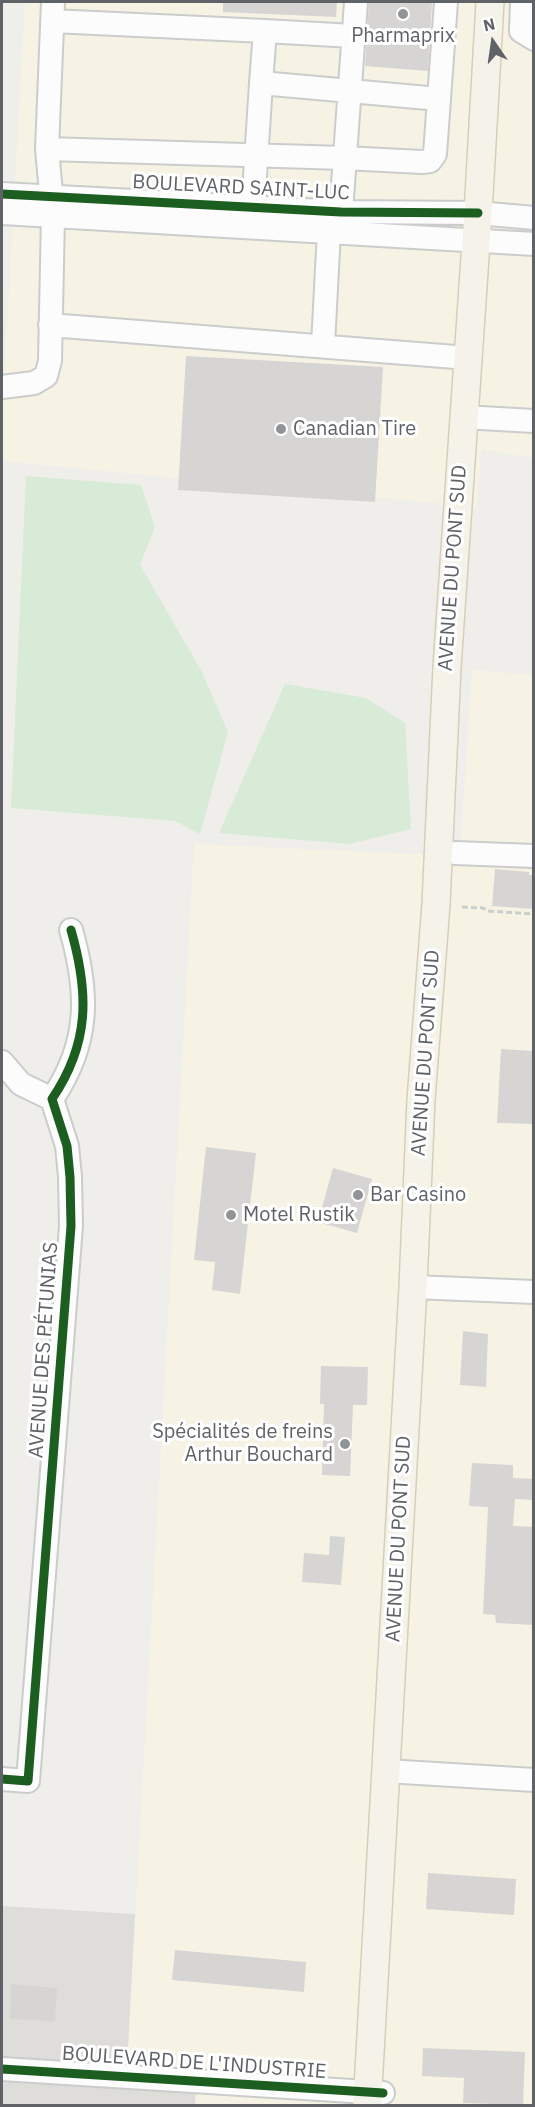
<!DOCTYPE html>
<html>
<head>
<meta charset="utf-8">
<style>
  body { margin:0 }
  #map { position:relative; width:535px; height:2107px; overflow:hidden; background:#efeeea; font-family:"IBM Plex Sans",sans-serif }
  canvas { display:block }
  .frame { position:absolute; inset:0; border:3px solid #5f6368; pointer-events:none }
  .north { position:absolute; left:463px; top:12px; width:60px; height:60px; -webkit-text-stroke:4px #fff; paint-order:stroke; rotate:347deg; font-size:16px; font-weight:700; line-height:24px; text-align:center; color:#5f6368 }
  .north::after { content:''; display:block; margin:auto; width:21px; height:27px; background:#5f6368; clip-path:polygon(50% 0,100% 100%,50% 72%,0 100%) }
</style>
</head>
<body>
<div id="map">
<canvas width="535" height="2107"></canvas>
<div class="frame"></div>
<div class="north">N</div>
</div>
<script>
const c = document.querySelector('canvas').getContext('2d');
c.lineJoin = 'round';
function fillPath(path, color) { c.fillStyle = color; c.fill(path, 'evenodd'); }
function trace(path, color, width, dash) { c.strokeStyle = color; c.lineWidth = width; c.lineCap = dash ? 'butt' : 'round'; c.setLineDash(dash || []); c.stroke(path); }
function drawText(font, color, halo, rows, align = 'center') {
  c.font = font + ' "IBM Plex Sans",sans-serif'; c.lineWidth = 6; c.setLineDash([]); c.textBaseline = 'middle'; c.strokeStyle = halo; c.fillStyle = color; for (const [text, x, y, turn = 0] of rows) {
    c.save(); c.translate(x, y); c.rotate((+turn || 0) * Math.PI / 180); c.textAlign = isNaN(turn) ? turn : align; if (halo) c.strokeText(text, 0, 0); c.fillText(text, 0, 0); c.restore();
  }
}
fillPath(new Path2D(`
  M25 2H533V458L481 449 477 507 2 461V411Z
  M472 670 533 675V2105L195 2106 196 2091 126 2087 194 844 460 856Z`), '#f7f3e4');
fillPath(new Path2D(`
  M2 1906 135 1914 126 2087 196 2090 195 2105H2Z`), '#dfddda');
fillPath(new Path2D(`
  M26 476 141 485 155 527 140 565 201 670 228 732 200 834 175 821 11 808Z
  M285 684 366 698 405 723 411 829 349 844 219 833Z`), '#d8ebd6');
fillPath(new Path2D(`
  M223 2H337L336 17 223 12Z
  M369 2H432L428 71 365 66Z
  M186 356 383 367 375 502 178 490Z
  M495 869 529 872V875H534V909L492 906Z
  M501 1049 534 1051V1124L497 1123Z
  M206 1147 256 1153 240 1294 212 1290 215 1262 194 1260Z
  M333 1168 372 1179 357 1233 318 1222Z
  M463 1331 488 1334 486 1387 460 1385Z
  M321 1366 368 1367 367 1405H353L350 1476 322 1475 324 1404H320Z
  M472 1463 513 1465V1478L534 1479V1500L515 1499 513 1526 534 1527V1625L496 1623 495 1615 483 1614 488 1507 469 1506Z
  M330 1536 345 1537 341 1585 302 1582 304 1553 329 1555Z
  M428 1873 516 1879 514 1915 426 1909Z
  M175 1950 306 1962 304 1992 172 1980Z
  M11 1984 57 1988 55 2021 10 2019Z
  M423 2048 525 2052 523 2105 463 2103 464 2078 422 2076Z`), '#d6d5d3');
const minor = new Path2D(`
  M522 2 521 31 534 39
  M52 21 265 31 261 83
  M265 31 353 36
  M47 149 53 2
  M2 194 341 212 478 213 534 218
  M341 212 356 2
  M2 213 534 244
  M252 223 261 83 439 99
  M50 325 468 358
  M323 345 329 231
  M2 387 34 383 46 376 50 361 53 215 47 149 344 158 422 162 430 161 435 154 446 2
  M463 417 534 421
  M455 853 534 856
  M2 1062 21 1084 52 1099
  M413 1287 534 1292
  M386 1771 534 1780
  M2 1779 28 1781 71 1226 70 1177 67 1146 52 1099C90 1043 89 993 71 930
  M2 2069 383 2093`);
const major = new Path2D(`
  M367 2106 413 1287 421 1100 436 904 447 667 478 213 490 2`);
trace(minor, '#cbcccc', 26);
trace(major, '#d7ceb8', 30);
trace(new Path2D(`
  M462 907 483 908 488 911 534 914`), '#cacfcc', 3, [6, 3]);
trace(minor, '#fdfcfc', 22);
trace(major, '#f4f2e9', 27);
trace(new Path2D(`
  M2 194 341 212 478 213
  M2 1779 28 1781 71 1226 70 1177 67 1146 52 1099C90 1043 89 993 71 930
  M2 2069 383 2093`), '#1b5e20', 9);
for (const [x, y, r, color] of [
  [403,14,6,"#919496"],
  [281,429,6,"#919496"],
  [358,1195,6,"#919496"],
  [231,1215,6,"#919496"],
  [345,1444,6,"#919496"]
]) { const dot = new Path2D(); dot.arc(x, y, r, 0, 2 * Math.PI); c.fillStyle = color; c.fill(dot); trace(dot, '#fff', 2); }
drawText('20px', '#5f6368', '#fff', [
  ["Pharmaprix",403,36,"center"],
  ["Canadian Tire",293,429],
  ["Bar Casino",370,1195],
  ["Motel Rustik",243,1215],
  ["Spécialités de freins",333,1432,"right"],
  ["Arthur Bouchard",333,1455,"right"]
], 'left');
drawText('20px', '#5f6368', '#fff', [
  ["BOULEVARD SAINT-LUC",241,188,3],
  ["AVENUE DU PONT SUD",453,568,-86],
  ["AVENUE DU PONT SUD",426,1053,-86],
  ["AVENUE DES PÉTUNIAS",44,1350,-86],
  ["AVENUE DU PONT SUD",399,1539,-87],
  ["BOULEVARD DE L'INDUSTRIE",194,2063,4]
]);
</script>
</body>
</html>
